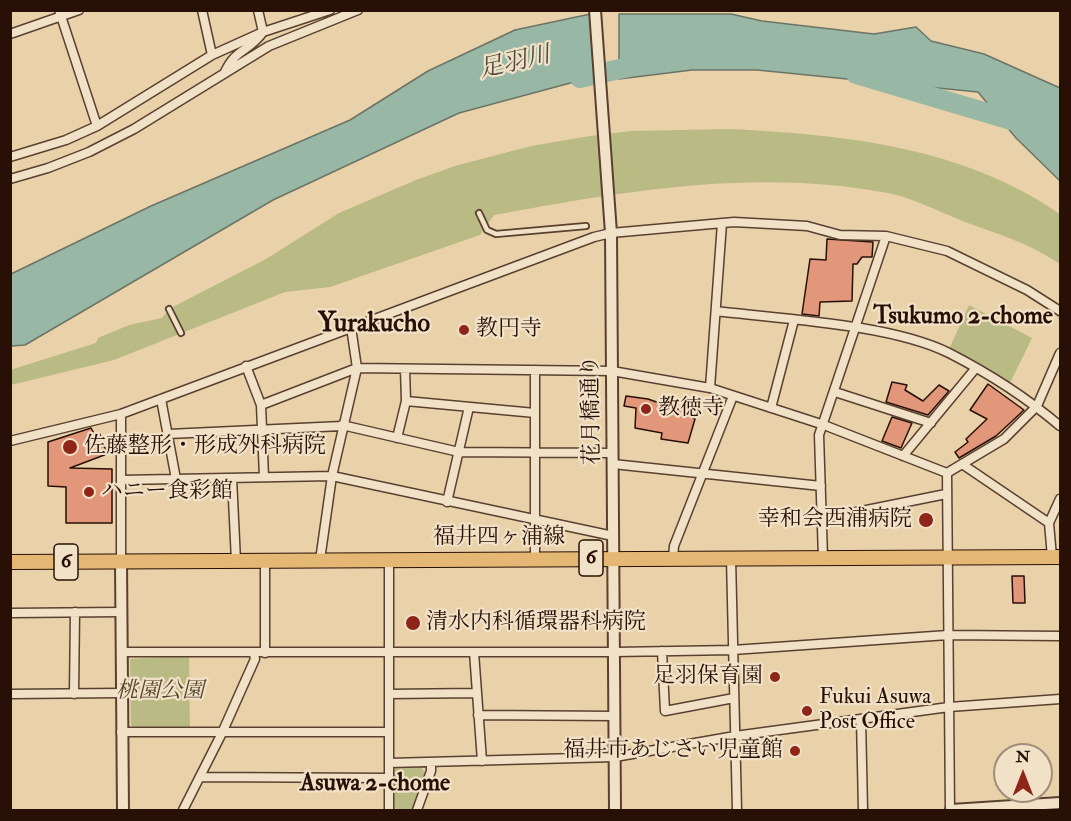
<!DOCTYPE html>
<html>
<head>
<meta charset="utf-8">
<style>
  body { margin:0 }
  #map { position:relative; width:1071px; height:821px; overflow:hidden; background:#e9d1a9; font-family:"IM FELL Double Pica",serif }
  canvas { display:block }
  .frame { position:absolute; inset:0; border:12px solid #291007; pointer-events:none }
  .north { position:absolute; left:993px; top:743px; width:60px; height:60px; box-sizing:border-box; background:#f1e1c7; border:2px solid #a18d7a; border-radius:50%; rotate:0deg; font-size:16px; font-weight:700; line-height:24px; text-align:center; color:#291007 }
  .north::after { content:''; display:block; margin:auto; width:21px; height:27px; background:#8f2418; clip-path:polygon(50% 0,100% 100%,50% 72%,0 100%) }
</style>
</head>
<body>
<div id="map">
<canvas width="1071" height="821"></canvas>
<div class="frame"></div>
<div class="north">N</div>
</div>
<script>
const c = document.querySelector('canvas').getContext('2d');
c.lineJoin = 'round';
function fillPath(path, color) { c.fillStyle = color; c.fill(path, 'evenodd'); }
function trace(path, color, width, dash) { c.strokeStyle = color; c.lineWidth = width; c.lineCap = dash ? 'butt' : 'round'; c.setLineDash(dash || []); c.stroke(path); }
function drawText(font, color, halo, rows, align = 'center') {
  c.font = font + ' "IM FELL Double Pica","Noto Serif JP",serif'; c.lineWidth = 4.5; c.setLineDash([]); c.textBaseline = 'middle'; c.strokeStyle = halo; c.fillStyle = color; for (const [text, x, y, turn = 0] of rows) {
    c.save(); c.translate(x, y); c.rotate((+turn || 0) * Math.PI / 180); c.textAlign = isNaN(turn) ? turn : align; if (halo) c.strokeText(text, 0, 0); c.fillText(text, 0, 0); c.restore();
  }
}
fillPath(new Path2D(`
  M731 129C847 135 963 147 1060 214V264C1031 244 998 234 965 222 940 212 913 198 888 193 756 168 624 191 494 215L480 235 330 287 285 292 114 360 11 385 10 370 96 343 98 338 129 325 162 318 169 309 266 259 339 213 416 180 455 166 531 146 590 136 631 131Z
  M969 305 1032 338 1009 385 950 347Z
  M189 655 190 730 135 729 131 725 130 659Z
  M420 766 428 776 414 810H395L392 807 391 767Z`), '#baba85');
const water = new Path2D(`
  M595 13 600 75 459 113 273 200 25 345 11 346V274L151 206 350 120 428 71 515 30Z
  M619 14H731L762 21 874 34 916 27 931 41 984 54 1060 88V181L1016 138 978 92 757 70H692L619 79Z`);
fillPath(water, '#98b7a5');
trace(water, '#6c7466', 1.5);
trace(new Path2D(`
  M856 74 1031 126 1060 143
  M580 78 642 64`), '#98b7a5', 20);
const building = new Path2D(`
  M827 239 873 242 872 257H862L857 264H853L852 301 820 302 819 316 802 314 810 259 826 260Z
  M892 382 907 385 905 390 923 401 939 385 949 391 928 415 886 402Z
  M988 384 1024 410 996 436 959 458 955 452 968 442 966 439 987 419 970 410Z
  M626 396 648 399 662 404 661 407 687 410V414L695 419 688 443 661 439 662 433 635 428 636 408 624 406Z
  M892 417 912 423 901 448 882 441Z
  M91 428 95 435 100 434 107 454 70 468 112 469V523H66V487L48 486V442Z
  M1012 576H1024L1025 603H1013Z`);
fillPath(building, '#e2977b');
trace(building, '#291007', 1.5);
const service = new Path2D(`
  M479 213 487 230 496 234 586 226
  M169 309 181 333`);
const minor = new Path2D(`
  M59 10 97 126
  M202 10 212 55
  M10 34 79 10
  M225 72C236 48 249 52 263 32L258 10
  M10 157 66 140 97 126 212 55 263 32 330 10
  M10 179 48 168 89 152 134 129 269 46 358 10
  M716 311C782 319 891 324 949 353 988 373 1027 398 1060 426
  M246 366 261 405 264 477
  M535 370V559
  M710 388 722 223
  M835 392 931 423
  M161 399 176 479
  M406 401 535 413
  M261 405 357 368 612 371 710 388 824 425 947 473
  M771 408 794 320
  M121 414V562
  M342 425 459 452 613 453
  M168 434 342 426
  M397 438 406 401 405 369
  M10 441 121 414 594 237 611 233 734 222 807 226 840 235 886 236 947 251 1027 290 1060 311
  M903 456 975 369
  M613 464 821 486
  M962 464 1049 523 1052 557
  M232 478 236 561
  M121 480 332 476 613 536
  M447 502 469 407
  M822 519 946 494
  M1049 523 1060 499
  M673 558 674 546 733 396
  M731 558 737 810
  M823 558 819 435 886 236
  M320 560 332 476 357 368 351 327
  M389 560V810
  M265 561V653
  M10 613 121 612
  M662 651 665 711 734 698
  M121 652H615L733 650 948 635 1060 636
  M474 652 482 761
  M10 694 121 693
  M74 694 75 612
  M389 694 477 693
  M478 715 615 716
  M861 719 863 810
  M121 732H389
  M389 763 615 757 735 736 949 707 1060 699
  M200 777 389 778
  M183 810 222 733 255 659 254 654
  M417 810 431 771V763
  M950 810 947 473 1004 439 1037 406 1060 353`);
const tertiary = new Path2D(`
  M595 10 611 233 615 810
  M121 562 123 810
  M951 810 1060 803`);
const primary = new Path2D(`
  M10 562 1060 557`);
trace(service, '#594030', 8);
trace(minor, '#594030', 11);
trace(tertiary, '#594030', 14);
trace(primary, '#291007', 16);
trace(service, '#f1e1c7', 4.5);
trace(minor, '#f1e1c7', 8);
trace(tertiary, '#f1e1c7', 10);
trace(primary, '#e4b874', 14);
for (const [x, y, r, color] of [
  [464,330,6,"#8f2418"],
  [646,409,6,"#8f2418"],
  [70,447,8,"#8f2418"],
  [89,492,6,"#8f2418"],
  [926,520,8,"#8f2418"],
  [413,623,8,"#8f2418"],
  [775,677,6,"#8f2418"],
  [807,711,6,"#8f2418"],
  [795,751,6,"#8f2418"]
]) { const dot = new Path2D(); dot.arc(x, y, r, 0, 2 * Math.PI); c.fillStyle = color; c.fill(dot); trace(dot, '#f1e1c7', 2); }
for (const [x, y, w] of [
  [591,558,24],
  [66,562,24]
]) { const box = new Path2D(); box.roundRect(x - w / 2, y - 18, w, 36, 4.5); c.fillStyle = '#f1e1c7'; c.fill(box); trace(box, '#291007', 1.5); }
drawText('bold 21px', '#291007', null, [
  ["6",591,558],
  ["6",66,562]
]);
drawText('22px', '#291007', '#f1e1c7', [
  ["教円寺",476,330],
  ["教徳寺",658,409],
  ["佐藤整形・形成外科病院",84,447],
  ["ハニー食彩館",101,492],
  ["幸和会西浦病院",912,520,"right"],
  ["清水内科循環器科病院",426,623],
  ["足羽保育園",763,677,"right"],
  ["Fukui Asuwa",819,698],
  ["Post Office",819,723],
  ["福井市あじさい児童館",783,751,"right"]
], 'left');
drawText('22px', '#291007', '#f1e1c7', [
  ["花月橋通り",593,410,-91],
  ["福井四ヶ浦線",499,538]
]);
drawText('italic 22px', '#54432d', '#f1e1c7', [
  ["桃園公園",160,692]
]);
drawText('italic 24px', '#504a3e', '#f1e1c7', [
  ["足羽川",515,64,-13]
]);
drawText('bold 24px', '#291007', '#f1e1c7', [
  ["Tsukumo 2-chome",963,318],
  ["Asuwa 2-chome",375,785]
]);
drawText('bold 26px', '#291007', '#f1e1c7', [
  ["Yurakucho",374,325]
]);
</script>
</body>
</html>
